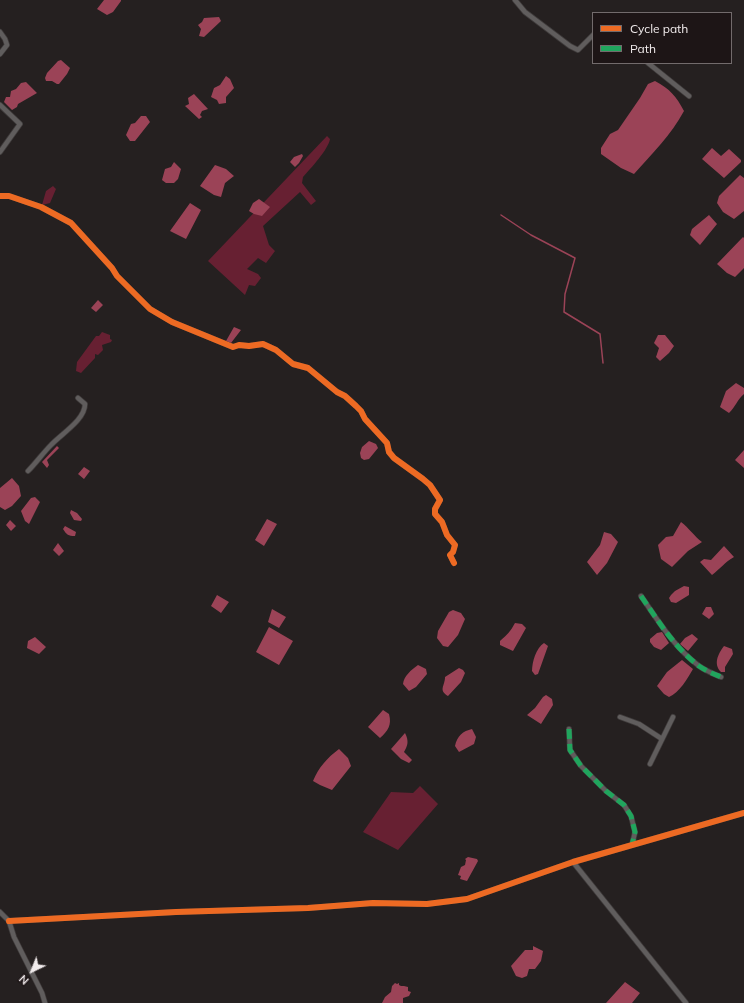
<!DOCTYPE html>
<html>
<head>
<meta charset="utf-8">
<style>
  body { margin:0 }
  #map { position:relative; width:744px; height:1003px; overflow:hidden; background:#252020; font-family:Mulish,sans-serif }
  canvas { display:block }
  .legend { position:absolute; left:592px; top:12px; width:140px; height:52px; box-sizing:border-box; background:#1d1516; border:1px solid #726b6c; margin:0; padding:5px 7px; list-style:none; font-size:12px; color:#f1ebec }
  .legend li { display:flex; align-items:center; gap:8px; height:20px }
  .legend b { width:20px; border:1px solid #726b6c }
  .north { position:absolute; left:12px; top:951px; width:40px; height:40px; -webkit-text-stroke:3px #1d1516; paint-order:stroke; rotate:223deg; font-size:11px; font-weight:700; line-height:16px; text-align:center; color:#f1ebec }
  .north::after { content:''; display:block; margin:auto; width:14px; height:18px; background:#f1ebec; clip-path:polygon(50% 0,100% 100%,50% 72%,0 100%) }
</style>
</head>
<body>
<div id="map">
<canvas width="744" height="1003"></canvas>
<ul class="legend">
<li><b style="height:5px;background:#ed6a23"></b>Cycle path</li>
<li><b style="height:5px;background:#20a55d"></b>Path</li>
</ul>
<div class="north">N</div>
</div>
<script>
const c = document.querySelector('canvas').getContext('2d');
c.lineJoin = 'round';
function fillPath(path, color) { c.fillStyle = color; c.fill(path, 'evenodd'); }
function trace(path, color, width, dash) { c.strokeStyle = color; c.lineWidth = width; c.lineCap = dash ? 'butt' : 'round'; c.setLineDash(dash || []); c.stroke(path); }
fillPath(new Path2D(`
  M327 136 330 139C328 150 311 168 303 177L302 183 316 201 311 205 300 192 263 226 269 245 275 251 266 263 258 258 247 269 258 274 261 278 255 286 249 285 245 295 208 261Z
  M53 186 56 189 50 203 42 205 46 191Z
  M102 332 110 335V339L112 340 111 342 102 345 103 350 98 355 95 354V358L81 373 76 371 77 362 96 336H99Z
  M420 786 438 804 398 850 363 832 391 792 413 793Z`), '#672032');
fillPath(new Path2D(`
  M104 0H121V1L113 12 107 15 97 9Z
  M219 17 221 21 204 37 199 36 201 29 198 25 202 22 204 18Z
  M61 60 70 68 67 74 59 84H57L52 81H46L45 78 47 73 58 61Z
  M226 76 230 79 234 88 226 97V103L219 104 217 100 211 97 214 88 220 85Z
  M655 81C670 89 676 96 684 111 671 135 652 154 634 174L621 168 601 154V148L610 134 618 130 640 98 648 84Z
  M26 82 37 93 18 104 17 107 12 110 4 102 6 97H10L11 91 16 89 21 83Z
  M194 94 208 109 202 111 200 115 202 117 199 119 185 106 189 104 188 98Z
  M141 116H146L150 122 135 141H130L126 135 131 124 135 123Z
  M712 148 721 156 729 149 741 160V162L724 178 702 159Z
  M302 154 303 156 299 163 295 167 290 162 294 157Z
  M174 162 181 169 178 179 174 183H166L162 180 165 169 171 167Z
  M215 165 226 169 234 176 225 183 221 197 214 195 200 186Z
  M740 175 744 178V211L734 219 723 212 717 203 719 196Z
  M259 199 270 207 262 216 254 214 249 211 253 203Z
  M190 203 201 210 186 239 170 231Z
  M709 215 717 224 700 245 690 235 692 229Z
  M743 237 744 238V268L735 277 727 273 717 264Z
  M98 300 103 305 96 312 91 308Z
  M234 327 241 330 231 343 226 341Z
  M658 335H665L674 346 669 353 660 361 656 357 659 348 654 343Z
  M736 383 744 388V394C737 400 736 406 729 413L720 407 726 391Z
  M369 441 376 444 378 448 369 459 364 460 361 458 360 453 362 447Z
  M57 446 59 448 47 460 49 465 47 468 42 462Z
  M744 450V468L735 460Z
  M84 467 90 471 84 479 78 474Z
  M12 478 19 486 21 496 12 506 5 510 0 507V488Z
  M35 497 40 502 29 524 25 521 21 511 31 498Z
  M71 510 77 513 82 519 81 521 74 520 70 513Z
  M267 519 277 524 264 546 255 540Z
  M10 520 16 526 11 531 6 525Z
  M681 522C689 528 694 536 702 542L688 551 672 567 661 559 658 545 666 537 673 536Z
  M65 526 76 532 75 536C68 536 67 535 63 529Z
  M604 532 611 534 618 542 607 563 597 575 587 562 600 545Z
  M58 543 64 551 59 556 53 550Z
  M724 546 734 557C725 562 720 569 712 575L700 562 704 559 711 560Z
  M684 586 689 587V595L676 603 671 602 669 598 671 595 675 591Z
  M217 595 229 602 221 613 211 606Z
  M706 607H711L714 614 709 619 702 614Z
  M272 609 286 617 279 628 268 622Z
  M453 610 461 613 465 619 458 635 448 647 443 646 437 638 438 631 449 612Z
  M515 623 522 624 526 628 513 651 500 645V641C508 634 510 632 515 623Z
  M269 627 293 641 279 665 256 652Z
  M662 632 669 643 661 650 654 647 650 642V639L657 633Z
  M692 634 698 639 688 651 680 644 685 638Z
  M35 637 46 647 39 654 27 648 28 641Z
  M544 643 548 646 538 674 535 675 532 671C532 662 536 648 544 643Z
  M724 646 732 649 733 654 725 667V672H721C713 664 718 654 724 646Z
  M682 660 693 669C688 678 679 693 669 697L664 694 657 686 667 672Z
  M418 665 426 669 427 674 416 687 409 691 403 684C404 676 411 670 418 665Z
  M459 668 463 670 465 673 461 682 448 696C438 690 445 686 445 677Z
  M546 695 552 699 553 705 541 724 527 715 535 708 543 697Z
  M383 710 389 714C392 725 388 731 380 738L368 727Z
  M472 729 476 737 474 744 459 752 455 746C457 736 463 731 472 729Z
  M405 733C409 741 408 745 404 752L412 760 409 763 401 759 391 749Z
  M339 749 348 758 351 766 332 790 320 785 313 781C319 767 327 758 339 749Z
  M468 857 477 859 478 861 467 881 460 879 461 876 458 875 461 867 465 865 466 860 465 859Z
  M533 946 543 951 541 961 535 969H529L527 976 522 978 516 976 511 966 525 950H533Z
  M625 982 640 993 632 1003H606Z
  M395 983 397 984 399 983V985L401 986H404L408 987V991L411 992 409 996 403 998V1003H382L385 997 391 992 392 986Z`), '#9b4357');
trace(new Path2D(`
  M501 215 531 235 575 258 565 294 564 312 600 334 603 363`), '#9b4357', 1.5);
const minor = new Path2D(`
  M515 0 525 12 570 46 578 50 593 35
  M0 32 5 39 7 45 0 54
  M648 63 689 96
  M0 105 20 124 0 152
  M0 196H9L41 207 71 223 112 268 117 276 150 309 172 322 233 347 239 345 249 346 263 344 276 350 293 364 308 368 337 392 345 396 356 406 361 411 365 419 387 443 389 452 394 458 423 479 430 485 440 500 435 509V514L442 522 447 535 455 545 453 552 450 555 454 563
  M28 471C36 463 43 453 51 445 61 434 85 420 85 404L78 398
  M641 596C659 622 674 647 699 666 706 671 714 674 721 677
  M620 717 639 724 662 739
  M569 729 570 750 581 766 606 791 624 805 631 816 635 832 632 845
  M650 764 673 717
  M573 862 686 1003
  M0 912 9 921 14 937 42 993 45 1003
  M9 921 176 912 308 908 373 903 427 904 467 899 573 862 744 813`);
trace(minor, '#3f3b3b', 6);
trace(minor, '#605d5d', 4.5);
trace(new Path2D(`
  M641 596C659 622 674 647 699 666 706 671 714 674 721 677
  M569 729 570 750 581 766 606 791 624 805 631 816 635 832 632 845`), '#20a55d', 5, [10, 5]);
trace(new Path2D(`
  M0 196H9L41 207 71 223 112 268 117 276 150 309 172 322 233 347 239 345 249 346 263 344 276 350 293 364 308 368 337 392 345 396 356 406 361 411 365 419 387 443 389 452 394 458 423 479 430 485 440 500 435 509V514L442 522 447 535 455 545 453 552 450 555 454 563
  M9 921 176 912 308 908 373 903 427 904 467 899 573 862 744 813`), '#ed6a23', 6);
</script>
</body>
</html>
